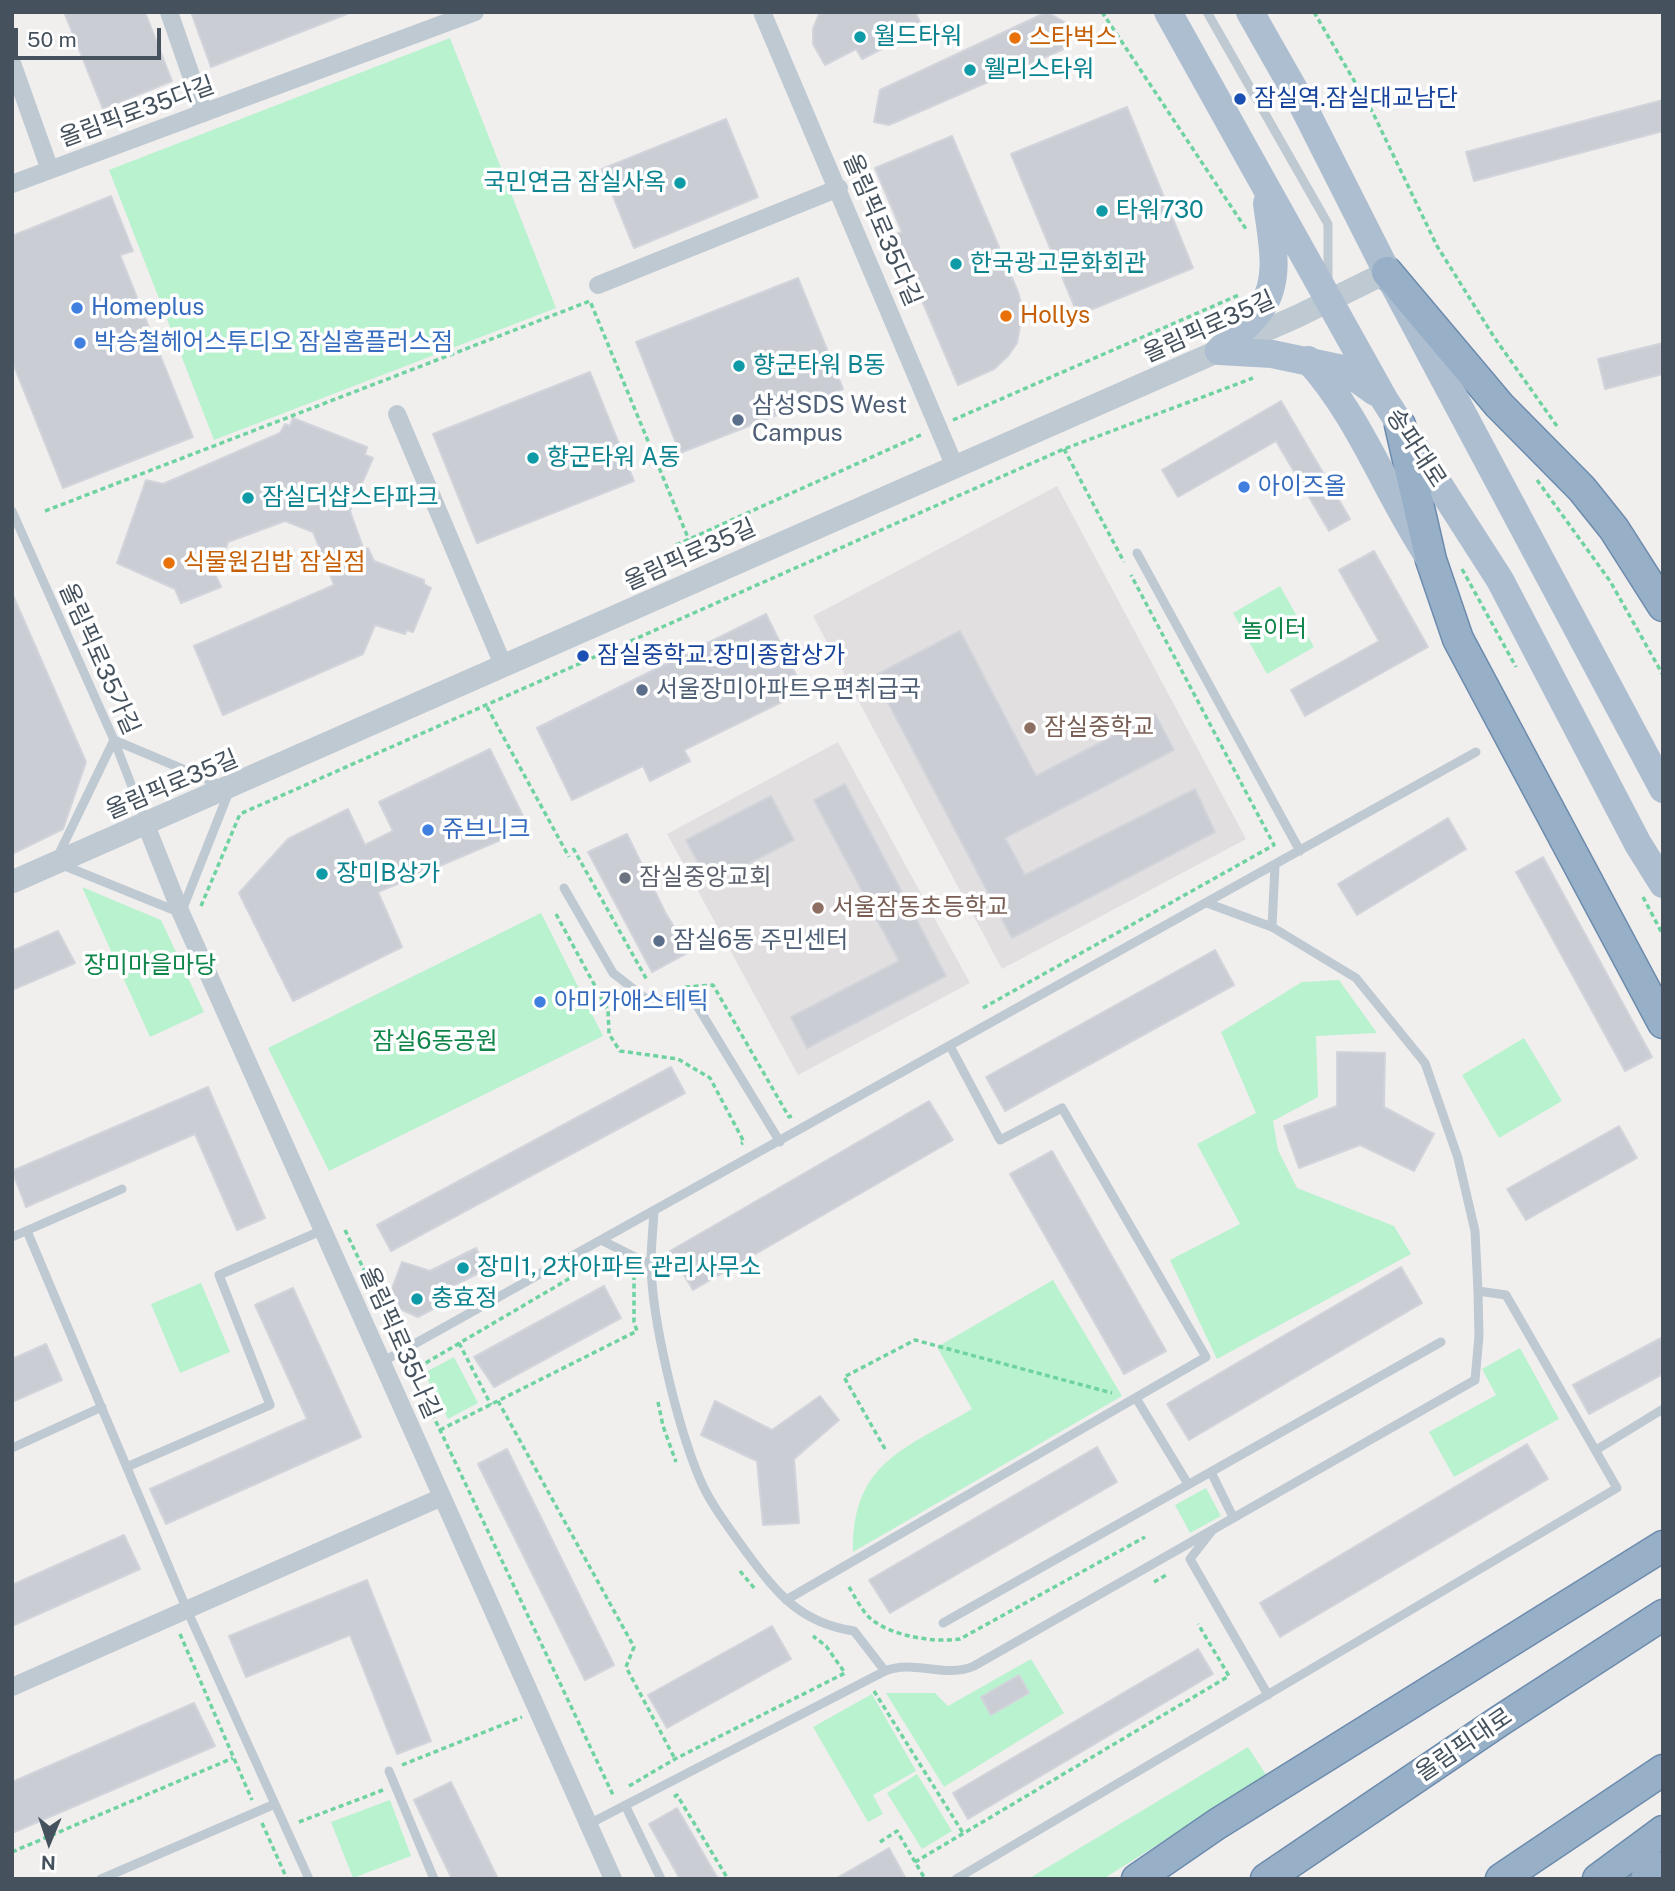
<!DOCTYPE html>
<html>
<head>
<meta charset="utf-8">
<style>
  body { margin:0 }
  #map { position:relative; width:1675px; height:1891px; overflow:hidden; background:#f1eeee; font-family:"Public Sans",sans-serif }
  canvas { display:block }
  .frame { position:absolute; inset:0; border:14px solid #45525d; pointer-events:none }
  .north { position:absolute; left:14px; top:1807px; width:70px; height:70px; -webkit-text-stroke:5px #fff; paint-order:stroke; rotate:182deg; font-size:19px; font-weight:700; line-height:28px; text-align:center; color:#45525d }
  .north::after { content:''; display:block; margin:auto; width:24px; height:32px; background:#45525d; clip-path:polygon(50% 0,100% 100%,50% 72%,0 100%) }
  .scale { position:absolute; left:14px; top:28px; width:147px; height:32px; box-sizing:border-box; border:4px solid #45525d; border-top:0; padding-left:9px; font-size:21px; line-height:24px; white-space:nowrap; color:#45525d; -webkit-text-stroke:5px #fff; paint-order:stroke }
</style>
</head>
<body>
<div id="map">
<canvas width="1675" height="1891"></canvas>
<div class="frame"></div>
<div class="north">N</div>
<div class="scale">50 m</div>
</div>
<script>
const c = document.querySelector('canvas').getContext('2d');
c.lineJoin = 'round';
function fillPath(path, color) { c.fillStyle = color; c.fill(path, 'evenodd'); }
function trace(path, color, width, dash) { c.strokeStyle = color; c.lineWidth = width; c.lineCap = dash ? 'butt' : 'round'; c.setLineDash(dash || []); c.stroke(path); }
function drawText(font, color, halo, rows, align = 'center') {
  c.font = font + ' "Public Sans","Noto Sans KR",sans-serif'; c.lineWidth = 7; c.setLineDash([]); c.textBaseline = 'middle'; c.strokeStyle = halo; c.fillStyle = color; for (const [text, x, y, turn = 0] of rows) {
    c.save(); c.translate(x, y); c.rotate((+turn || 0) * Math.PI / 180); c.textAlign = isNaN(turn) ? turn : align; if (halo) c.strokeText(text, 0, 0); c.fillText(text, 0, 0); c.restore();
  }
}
fillPath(new Path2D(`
  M1057 486 1246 839 1002 969 813 616Z
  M838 742 970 983 798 1075 667 834Z`), '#e2dfe0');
fillPath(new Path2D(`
  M450 38 556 308 214 440 109 170Z
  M1280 586 1314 647 1267 674 1233 613Z
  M82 887 161 920 204 1012 150 1037Z
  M541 913 603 1036 329 1171 268 1048Z
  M1339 980 1377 1033 1316 1036 1318 1097 1273 1121 1278 1150 1297 1188 1394 1226 1411 1254 1217 1359 1170 1260 1240 1224 1197 1144 1256 1113 1221 1032 1302 982Z
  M1524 1038 1562 1101 1499 1138 1462 1075Z
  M1053 1280 1122 1396 853 1552C852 1461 906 1449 972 1409L937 1347Z
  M201 1283 230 1352 180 1373 151 1304Z
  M1520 1348 1559 1419 1454 1477 1429 1432 1496 1395 1482 1369Z
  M454 1357 478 1403 448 1419 424 1373Z
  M1206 1488 1221 1516 1190 1533 1175 1505Z
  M1031 1659 1064 1713 944 1787 886 1693H935L948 1706Z
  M872 1694 916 1771 873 1795 883 1814 868 1822 813 1727Z
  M1248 1747 1267 1776 1103 1879H1028Z
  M917 1774 952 1831 922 1849 887 1793Z
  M390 1800 411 1856 353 1878 331 1822Z`), '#b9f2cf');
const building = new Path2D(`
  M64 12H145L172 81 103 109Z
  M191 12H347V14L211 67Z
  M820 12H915L923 28 862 59 856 49 825 65 813 44V29Z
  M1047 12 1082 32 1061 41 1064 49 889 125 874 122 880 90Z
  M1663 100V131L1474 181 1466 152Z
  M1127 107 1193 268 1078 315 1011 154Z
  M726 119 758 197 634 248 602 169Z
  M952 136 1018 292 1023 310 1017 343 1008 356 994 369 958 385 894 235 902 232 875 168Z
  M111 196 133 251 120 255 193 437 63 488 12 361V236Z
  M798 278 843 389 680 453 636 342Z
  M1663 343V374L1605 389 1598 359Z
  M590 372 634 481 477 543 433 434Z
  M1281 401 1350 519 1329 531 1276 441 1178 497 1162 470Z
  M293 418 367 447 365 455 373 458 350 511 364 550 368 548 374 561 424 580V584L431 588 413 632 407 630 405 634 375 625 363 654 223 715 194 646 334 585 313 532 285 521 228 542 216 576 221 587 181 603 175 589 117 563 146 480 163 484 280 433 285 424 290 426Z
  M1374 551 1428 647 1305 716 1291 690 1379 641 1339 570Z
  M12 593 86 762 63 829 12 854Z
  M766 614 804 691 684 750 690 761 650 781 643 766 572 800 537 728Z
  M960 631 1036 776 1155 714 1174 750 1005 838 1025 875 1195 789 1215 832 1012 938 874 676Z
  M490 749 529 828 378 892 402 947 293 1001 239 893 288 839 348 809 365 845 393 831 379 802Z
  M845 784 946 976 807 1048 791 1017 899 961 814 800Z
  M771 796 794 840 709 884 686 840Z
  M1448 818 1466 849 1357 915 1338 884Z
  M627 834 665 912 689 952 652 972 588 852Z
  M1543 857 1652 1057 1625 1071 1516 872Z
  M58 931 75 963 12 990V951Z
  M1215 950 1234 985 1005 1111 986 1077Z
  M1337 1052 1385 1053 1384 1107 1434 1134 1414 1171 1360 1145 1299 1168 1284 1126 1337 1106Z
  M671 1067 685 1093 391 1251 377 1225Z
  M208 1087 265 1218 237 1230 195 1134 26 1207 12 1171Z
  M929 1101 953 1140 693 1290 670 1251Z
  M1619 1126 1637 1158 1526 1220 1507 1189Z
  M1052 1151 1166 1351 1124 1374 1010 1174Z
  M476 1248 487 1269 441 1292 435 1308 418 1317 400 1309 391 1291 402 1262 430 1271Z
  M1401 1267 1422 1303 1189 1440 1167 1404Z
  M604 1286 621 1318 494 1387 474 1357Z
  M293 1288 361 1437 166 1524 150 1489 307 1419 255 1305Z
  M1663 1337V1374L1589 1414 1573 1385Z
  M46 1344 62 1380 12 1402V1359Z
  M820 1396 839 1420 794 1459 799 1523 763 1525 757 1461 701 1435 715 1401 772 1430Z
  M1527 1444 1548 1479 1280 1637 1260 1603Z
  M1097 1447 1117 1482 890 1613 869 1580Z
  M507 1449 614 1665 585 1680 478 1464Z
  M124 1535 140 1569 12 1626V1585Z
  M367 1580 431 1741 397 1754 350 1635 246 1677 229 1636Z
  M772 1626 791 1659 667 1728 648 1695Z
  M1198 1649 1213 1674 968 1819 953 1793Z
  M1019 1675 1029 1693 991 1715 981 1697Z
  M194 1703 215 1746 12 1833V1782Z
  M451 1782 498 1879H452L414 1800Z
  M677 1808 718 1879H680L649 1824Z
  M889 1848 906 1879H835Z`);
fillPath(building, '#cacdd4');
trace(building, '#d2d4db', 2);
const trunk = new Path2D(`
  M1387 272 1499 405 1582 489 1614 529 1663 606
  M1400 425 1431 560 1458 639 1663 1023
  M1137 1879 1217 1824 1663 1546
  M1266 1879 1501 1720 1663 1615
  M1501 1879 1663 1770
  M1598 1879 1663 1831
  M1646 1879 1663 1867`);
trace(trunk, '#6d8cad', 33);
trace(new Path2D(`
  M1102 12 1246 229
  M1314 12 1373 113 1437 246 1494 337 1559 429
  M953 420 1241 294
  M1064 449 1124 562
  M1537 480 1610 581 1663 675
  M45 511 590 301 689 540
  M676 545 923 434
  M1462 569 1516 667
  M487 707 569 857
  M573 848 647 980
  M1643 897 1663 935
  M201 906 240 814 1064 449 1253 378
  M556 914 608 1010 609 1034 620 1051 678 1059 710 1078 744 1142 741 1144
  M685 987 713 985 789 1117 793 1115
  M983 1008 1274 845 1131 575
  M345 1230 396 1337 399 1336
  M606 1257 412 1371 613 1795
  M459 1343 491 1405
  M498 1401 634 1647 626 1667 675 1759
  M658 1402 663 1426 676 1462
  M440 1430 637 1331 634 1322V1277L620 1267
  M885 1449 844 1377 915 1340 1112 1393
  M740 1571 755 1589
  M1154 1582 1168 1574
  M849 1587C855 1597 862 1611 871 1619 892 1636 933 1643 960 1639L1145 1537
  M180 1634 252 1800
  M874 1691 963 1833
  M402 1765 522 1717
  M629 1786 675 1759 845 1673 826 1646 813 1636
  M674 1797 677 1795 728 1879
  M299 1822 383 1790
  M262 1823 287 1879
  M880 1842 897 1831 925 1879
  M12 1852 233 1758
  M915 1862 1229 1676 1198 1624`), '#6ed3a1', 3.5, [5, 3.5]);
trace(new Path2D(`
  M1207 12 1328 224V280
  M12 511 114 740 146 823
  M1137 553 1300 851
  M114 740 230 789 181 913 55 862Z
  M564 888 613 973 645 998 696 1004 780 1142
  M1207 903 1272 927 1356 978 1425 1063 1458 1158 1475 1231 1478 1291
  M1272 927 1275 865
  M654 1211C653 1229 651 1247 651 1264 652 1321 677 1424 699 1477 710 1504 730 1529 747 1553 778 1595 801 1623 854 1631L885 1671
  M27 1231 187 1610 309 1879
  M12 1237 122 1189
  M601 1240 651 1265
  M382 1362 1476 752
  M1136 1398 1188 1484
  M12 1448 102 1407
  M1596 1450 1663 1409
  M129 1466 270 1405 219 1275 323 1230
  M1211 1472 1233 1517
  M1211 1532 1190 1559 1268 1695
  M786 1600 1206 1357 1062 1108 1000 1140 950 1046
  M943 1623 1441 1342
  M389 1771 434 1879
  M625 1805 661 1879
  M589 1824 885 1671C914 1659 945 1679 974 1666L1475 1380 1479 1336 1478 1291 1506 1295 1617 1488 956 1879
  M101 1879 275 1804`), '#bec9d2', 9);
trace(new Path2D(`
  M169 12 204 113
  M762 12 955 467
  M12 63 50 170
  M12 184 475 12
  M598 285 839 188
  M397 414 504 667
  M146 825 181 913 613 1879
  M12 1687 442 1497`), '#bec9d2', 18);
trace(new Path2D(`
  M12 882 1298 316 1387 272`), '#bec9d2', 23);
trace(new Path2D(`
  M1168 12 1384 399 1500 580 1638 844 1663 884
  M1250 12 1300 100 1387 272 1663 789
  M1219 351C1233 337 1252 323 1262 307 1282 277 1271 237 1267 203
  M1219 351 1272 354 1343 369 1375 392
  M1308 360C1359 415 1387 494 1429 557`), '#acbed0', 28);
trace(trunk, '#97b0c8', 30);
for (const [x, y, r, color] of [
  [860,37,7,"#0f9aa8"],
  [1015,38,7,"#e8710a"],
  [970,70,7,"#0f9aa8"],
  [1240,99,7,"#1a4fb4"],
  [680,183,7,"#0f9aa8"],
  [1102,211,7,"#0f9aa8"],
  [956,264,7,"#0f9aa8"],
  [77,308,7,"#3f7fe0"],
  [1006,316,7,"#e8710a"],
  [80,343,7,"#3f7fe0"],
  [739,366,7,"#0f9aa8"],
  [738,420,7,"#5c6f8a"],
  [533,458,7,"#0f9aa8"],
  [1244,487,7,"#3f7fe0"],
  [248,498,7,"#0f9aa8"],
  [169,563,7,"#e8710a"],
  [583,656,7,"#1a4fb4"],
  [642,690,7,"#5c6f8a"],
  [1030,728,7,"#8d6e63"],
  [428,830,7,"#3f7fe0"],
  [322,874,7,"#0f9aa8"],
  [625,878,7,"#6b7280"],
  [818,908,7,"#8d6e63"],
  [659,941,7,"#5c6f8a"],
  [540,1002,7,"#3f7fe0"],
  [463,1268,7,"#0f9aa8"],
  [417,1299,7,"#0f9aa8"]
]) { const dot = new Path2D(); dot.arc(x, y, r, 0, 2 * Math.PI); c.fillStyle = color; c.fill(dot); trace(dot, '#fff', 2.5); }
drawText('24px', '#0d838f', '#fff', [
  ["월드타워",874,37],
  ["웰리스타워",984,70],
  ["국민연금 잠실사옥",666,183,"right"],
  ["타워730",1116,211],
  ["한국광고문화회관",970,264],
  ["향군타워 B동",753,366],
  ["향군타워 A동",547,458],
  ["잠실더샵스타파크",262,498],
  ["장미B상가",336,874],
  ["장미1, 2차아파트 관리사무소",477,1268],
  ["충효정",431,1299]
], 'left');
drawText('24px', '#c56008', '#fff', [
  ["스타벅스",1029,38],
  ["Hollys",1020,316],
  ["식물원김밥 잠실점",183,563]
], 'left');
drawText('24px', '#164399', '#fff', [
  ["잠실역.잠실대교남단",1254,99],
  ["잠실중학교.장미종합상가",597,656]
], 'left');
drawText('24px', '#45525d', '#fff', [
  ["올림픽로35다길",137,112,-20],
  ["올림픽로35다길",882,230,67],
  ["올림픽로35길",1209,327,-24],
  ["송파대로",1416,448,57],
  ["올림픽로35길",690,555,-24],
  ["올림픽로35가길",99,659,66],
  ["올림픽로35길",172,785,-23],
  ["올림픽로35나길",400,1343,66],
  ["올림픽대로",1464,1745,-34]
]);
drawText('24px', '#366cbe', '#fff', [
  ["Homeplus",91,308],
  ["박승철헤어스투디오 잠실홈플러스점",94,343],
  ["아이즈올",1258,487],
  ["쥬브니크",442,830],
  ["아미가애스테틱",554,1002]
], 'left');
drawText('24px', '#4e5e75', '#fff', [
  ["삼성SDS West",752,406],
  ["Campus",752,434],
  ["서울장미아파트우편취급국",656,690],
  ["잠실6동 주민센터",673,941]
], 'left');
drawText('24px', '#10854a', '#fff', [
  ["놀이터",1274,630],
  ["장미마을마당",150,966],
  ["잠실6동공원",435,1042]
]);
drawText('24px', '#785e54', '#fff', [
  ["잠실중학교",1044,728],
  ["서울잠동초등학교",832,908]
], 'left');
drawText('24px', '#5b616d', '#fff', [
  ["잠실중앙교회",639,878]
], 'left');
</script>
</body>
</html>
